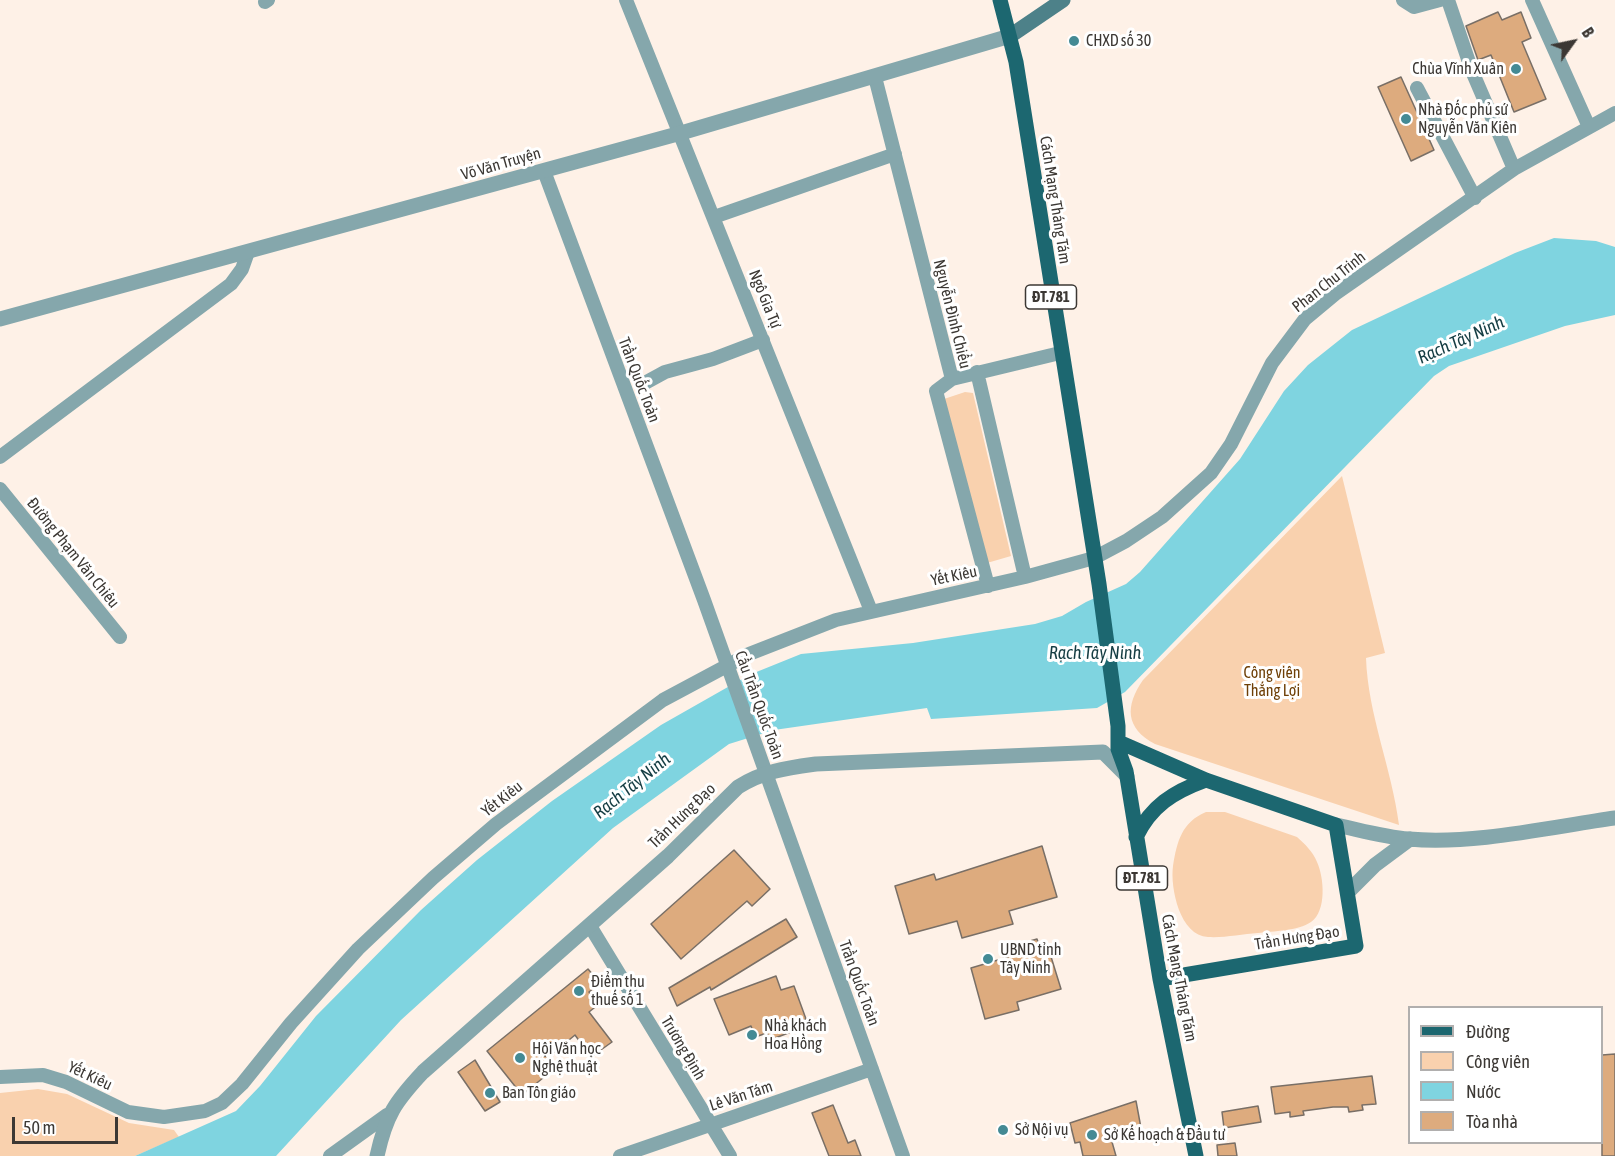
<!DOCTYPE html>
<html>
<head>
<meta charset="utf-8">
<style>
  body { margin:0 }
  #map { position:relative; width:1615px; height:1156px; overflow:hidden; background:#fef1e7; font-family:"Asap Condensed",sans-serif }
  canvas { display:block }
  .legend { position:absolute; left:1408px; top:1006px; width:195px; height:138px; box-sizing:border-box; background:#fff; border:2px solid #b1afae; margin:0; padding:8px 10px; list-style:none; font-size:18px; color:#3c3834 }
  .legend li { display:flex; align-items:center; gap:12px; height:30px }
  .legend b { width:30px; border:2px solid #b1afae }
  .north { position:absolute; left:1543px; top:12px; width:60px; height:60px; -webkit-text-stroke:4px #fff; paint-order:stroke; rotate:57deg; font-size:16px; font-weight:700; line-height:24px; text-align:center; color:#3c3834 }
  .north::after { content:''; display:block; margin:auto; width:21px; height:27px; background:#3c3834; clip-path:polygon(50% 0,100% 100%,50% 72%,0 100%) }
  .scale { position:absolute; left:12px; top:1117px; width:106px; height:27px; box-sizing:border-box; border:3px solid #3c3834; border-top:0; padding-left:8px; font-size:18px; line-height:21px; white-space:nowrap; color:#3c3834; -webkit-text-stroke:4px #fff; paint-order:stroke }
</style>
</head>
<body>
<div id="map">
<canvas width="1615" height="1156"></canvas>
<ul class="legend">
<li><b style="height:8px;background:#1c6770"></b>Đường</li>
<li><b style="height:16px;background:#f9d1ae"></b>Công viên</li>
<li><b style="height:16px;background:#7fd4e0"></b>Nước</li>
<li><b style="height:16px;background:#ddab7e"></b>Tòa nhà</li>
</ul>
<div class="north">B</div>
<div class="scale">50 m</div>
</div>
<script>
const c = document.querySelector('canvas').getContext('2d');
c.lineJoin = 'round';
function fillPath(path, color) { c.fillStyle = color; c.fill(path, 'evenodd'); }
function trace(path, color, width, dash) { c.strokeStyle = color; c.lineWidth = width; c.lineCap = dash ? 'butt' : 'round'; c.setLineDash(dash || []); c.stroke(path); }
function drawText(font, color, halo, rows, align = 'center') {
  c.font = font + ' "Asap Condensed",sans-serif'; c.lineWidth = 6; c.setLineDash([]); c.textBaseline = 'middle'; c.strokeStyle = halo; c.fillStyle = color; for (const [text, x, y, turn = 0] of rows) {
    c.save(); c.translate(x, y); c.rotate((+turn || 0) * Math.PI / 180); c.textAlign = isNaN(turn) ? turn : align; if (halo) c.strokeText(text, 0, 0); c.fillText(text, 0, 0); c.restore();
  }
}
fillPath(new Path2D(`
  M965 392 973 393 1011 556 987 563 944 399Z
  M1342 476 1385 653 1366 658C1368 715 1392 769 1399 825L1155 744C1125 728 1125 706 1143 680Z
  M1206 812H1225L1297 837C1305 844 1313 852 1317 862 1324 877 1327 911 1311 922 1298 931 1273 931 1258 933 1242 934 1224 938 1208 937 1180 936 1170 888 1173 866 1177 841 1182 822 1206 812Z
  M38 1089 67 1094 129 1123 174 1130 179 1137 135 1156H0V1093Z`), '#f9d1ae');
fillPath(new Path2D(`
  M1554 238 1596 241 1615 247V315L1565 326 1449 366 1434 376 1125 692 1097 708 931 719 927 708 774 730 729 744 613 828 401 1020 276 1156H135L236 1111 260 1086 316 1016 421 910 477 860 552 801 661 725 749 675 801 654 913 643 1035 624 1062 616 1086 602 1126 584 1140 572 1240 459 1284 391 1308 365 1352 330 1515 253Z`), '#7fd4e0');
const building = new Path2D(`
  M1498 12 1502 20 1521 12 1531 38 1522 42 1546 99 1514 112 1491 55 1478 60 1466 26Z
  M1401 77 1434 150 1411 161 1378 87Z
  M1042 846 1057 897 1009 911 1013 924 962 938 957 921 909 934 895 886 934 874 936 880Z
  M734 850 770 889 752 906 747 901 681 959 651 924Z
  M786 919 797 937 711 990 710 987 677 1006 669 988Z
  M1037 939 1040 949 1048 947 1061 989 1017 1002 1019 1010 985 1019 971 968 1008 957 1005 948Z
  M588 969 600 983 589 992 599 1004 589 1012 612 1042 591 1057 575 1035 546 1059 554 1069 522 1095 487 1051Z
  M776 976 781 990 794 986 806 1019 794 1024 796 1030 770 1040 767 1033 755 1037 751 1026 729 1035 714 999Z
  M1615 1054V1156H1602V1055Z
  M475 1060 500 1102 485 1111 458 1072Z
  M1372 1076 1376 1104 1362 1105 1363 1110 1349 1112 1348 1107H1333L1303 1111 1304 1115 1290 1117V1112L1275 1114 1271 1087Z
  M1136 1101 1141 1128 1110 1135 1116 1156H1083L1080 1142 1075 1143 1070 1123Z
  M833 1105 848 1143 855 1140 861 1156H829L812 1113Z
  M1258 1106 1261 1122 1224 1128 1222 1112Z
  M1235 1143 1237 1156H1218L1217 1145Z`);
fillPath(building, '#ddab7e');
trace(building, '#796f66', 1.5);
trace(new Path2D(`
  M626 0 871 611
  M1403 0 1414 7 1440 0
  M1448 0 1472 71 1514 169
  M1532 0 1589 127
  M265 2 268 0
  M875 77 952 379
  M1417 88 1475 198
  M544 171 704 600 903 1156
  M714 217 895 154
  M977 372 1025 577
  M643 384 665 372 713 359 763 340
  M0 457 231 284 242 269 248 252
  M0 489 120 637
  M988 586 936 391 952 379 1060 353
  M590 926 730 1156
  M0 1077 43 1075 66 1082 128 1112 164 1117 205 1111 222 1103 242 1084 291 1023 358 949 433 878 496 824 663 700 749 654 836 620 1025 577 1094 558 1126 541 1162 517 1211 473 1231 444 1272 363 1305 319 1335 294 1514 169 1615 113
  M330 1156 387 1115
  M620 1156 872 1069`), '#85a7ac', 14);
trace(new Path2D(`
  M0 319 681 133 1010 36
  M1336 825C1360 830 1384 837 1409 839 1472 845 1551 827 1615 818
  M1348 892 1375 865 1410 839
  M377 1156C386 1115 395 1102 423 1072L668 856 738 787C763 771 787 768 816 764L1103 752 1127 776`), '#85a7ac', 15);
trace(new Path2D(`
  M1010 36 1063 0`), '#4d8189', 15);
trace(new Path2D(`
  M1000 0 1016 62 1099 584 1118 726V749L1126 771 1160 979 1196 1156
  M1119 742 1206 780 1336 825 1356 946 1160 979
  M1136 837C1151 806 1173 792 1206 780`), '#1c6770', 15);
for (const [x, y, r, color] of [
  [1074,41,6,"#448a94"],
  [1516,69,6,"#448a94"],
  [1406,119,6,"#448a94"],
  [988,959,6,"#448a94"],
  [579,991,6,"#448a94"],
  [752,1035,6,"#448a94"],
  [520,1058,6,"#448a94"],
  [490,1093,6,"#448a94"],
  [1003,1130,6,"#448a94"],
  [1092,1135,6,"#448a94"]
]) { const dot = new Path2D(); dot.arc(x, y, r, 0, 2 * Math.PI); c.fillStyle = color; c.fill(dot); trace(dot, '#fff', 2); }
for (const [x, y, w] of [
  [1051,297,51],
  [1142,878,51]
]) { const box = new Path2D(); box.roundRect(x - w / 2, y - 12, w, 24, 4.5); c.fillStyle = '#fff'; c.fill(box); trace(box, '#3c3834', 1.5); }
drawText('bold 15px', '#3c3834', null, [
  ["ĐT.781",1051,297],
  ["ĐT.781",1142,878]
]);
drawText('16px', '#3c3834', '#fff', [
  ["CHXD số 30",1086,41],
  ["Chùa Vĩnh Xuân",1504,69,"right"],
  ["Nhà Đốc phủ sứ",1418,110],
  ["Nguyễn Văn Kiên",1418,128],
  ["UBND tỉnh",1000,950],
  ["Tây Ninh",1000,968],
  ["Điểm thu",591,982],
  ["thuế số 1",591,1000],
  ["Nhà khách",764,1026],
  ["Hoa Hồng",764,1044],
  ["Hội Văn học",532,1049],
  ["Nghệ thuật",532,1067],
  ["Ban Tôn giáo",502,1093],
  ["Sở Nội vụ",1015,1130],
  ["Sở Kế hoạch & Đầu tư",1104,1135]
], 'left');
drawText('16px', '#3c3834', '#fff', [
  ["Võ Văn Truyện",501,164,-16],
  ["Cách Mạng Tháng Tám",1055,200,81],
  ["Phan Chu Trinh",1329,282,-38],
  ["Ngô Gia Tự",765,299,68],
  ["Nguyễn Đình Chiểu",952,314,76],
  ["Trần Quốc Toản",639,380,69],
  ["Đường Phạm Văn Chiêu",73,553,51],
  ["Yết Kiêu",954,576,-12],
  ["Cầu Trần Quốc Toản",759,705,70],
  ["Yết Kiêu",502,799,-38],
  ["Trần Hưng Đạo",682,816,-44],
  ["Trần Hưng Đạo",1297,938,-9],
  ["Cách Mạng Tháng Tám",1179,978,79],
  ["Trần Quốc Toản",859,983,70],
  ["Trương Định",683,1048,59],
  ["Yết Kiêu",90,1076,25],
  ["Lê Văn Tám",741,1096,-18]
]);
drawText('16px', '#6e3f06', '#fff', [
  ["Công viên",1272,673],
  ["Thắng Lợi",1272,691]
]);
drawText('italic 18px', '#153d43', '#fff', [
  ["Rạch Tây Ninh",1461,340,-24],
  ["Rạch Tây Ninh",1095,653],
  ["Rạch Tây Ninh",632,786,-39]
]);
</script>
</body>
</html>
